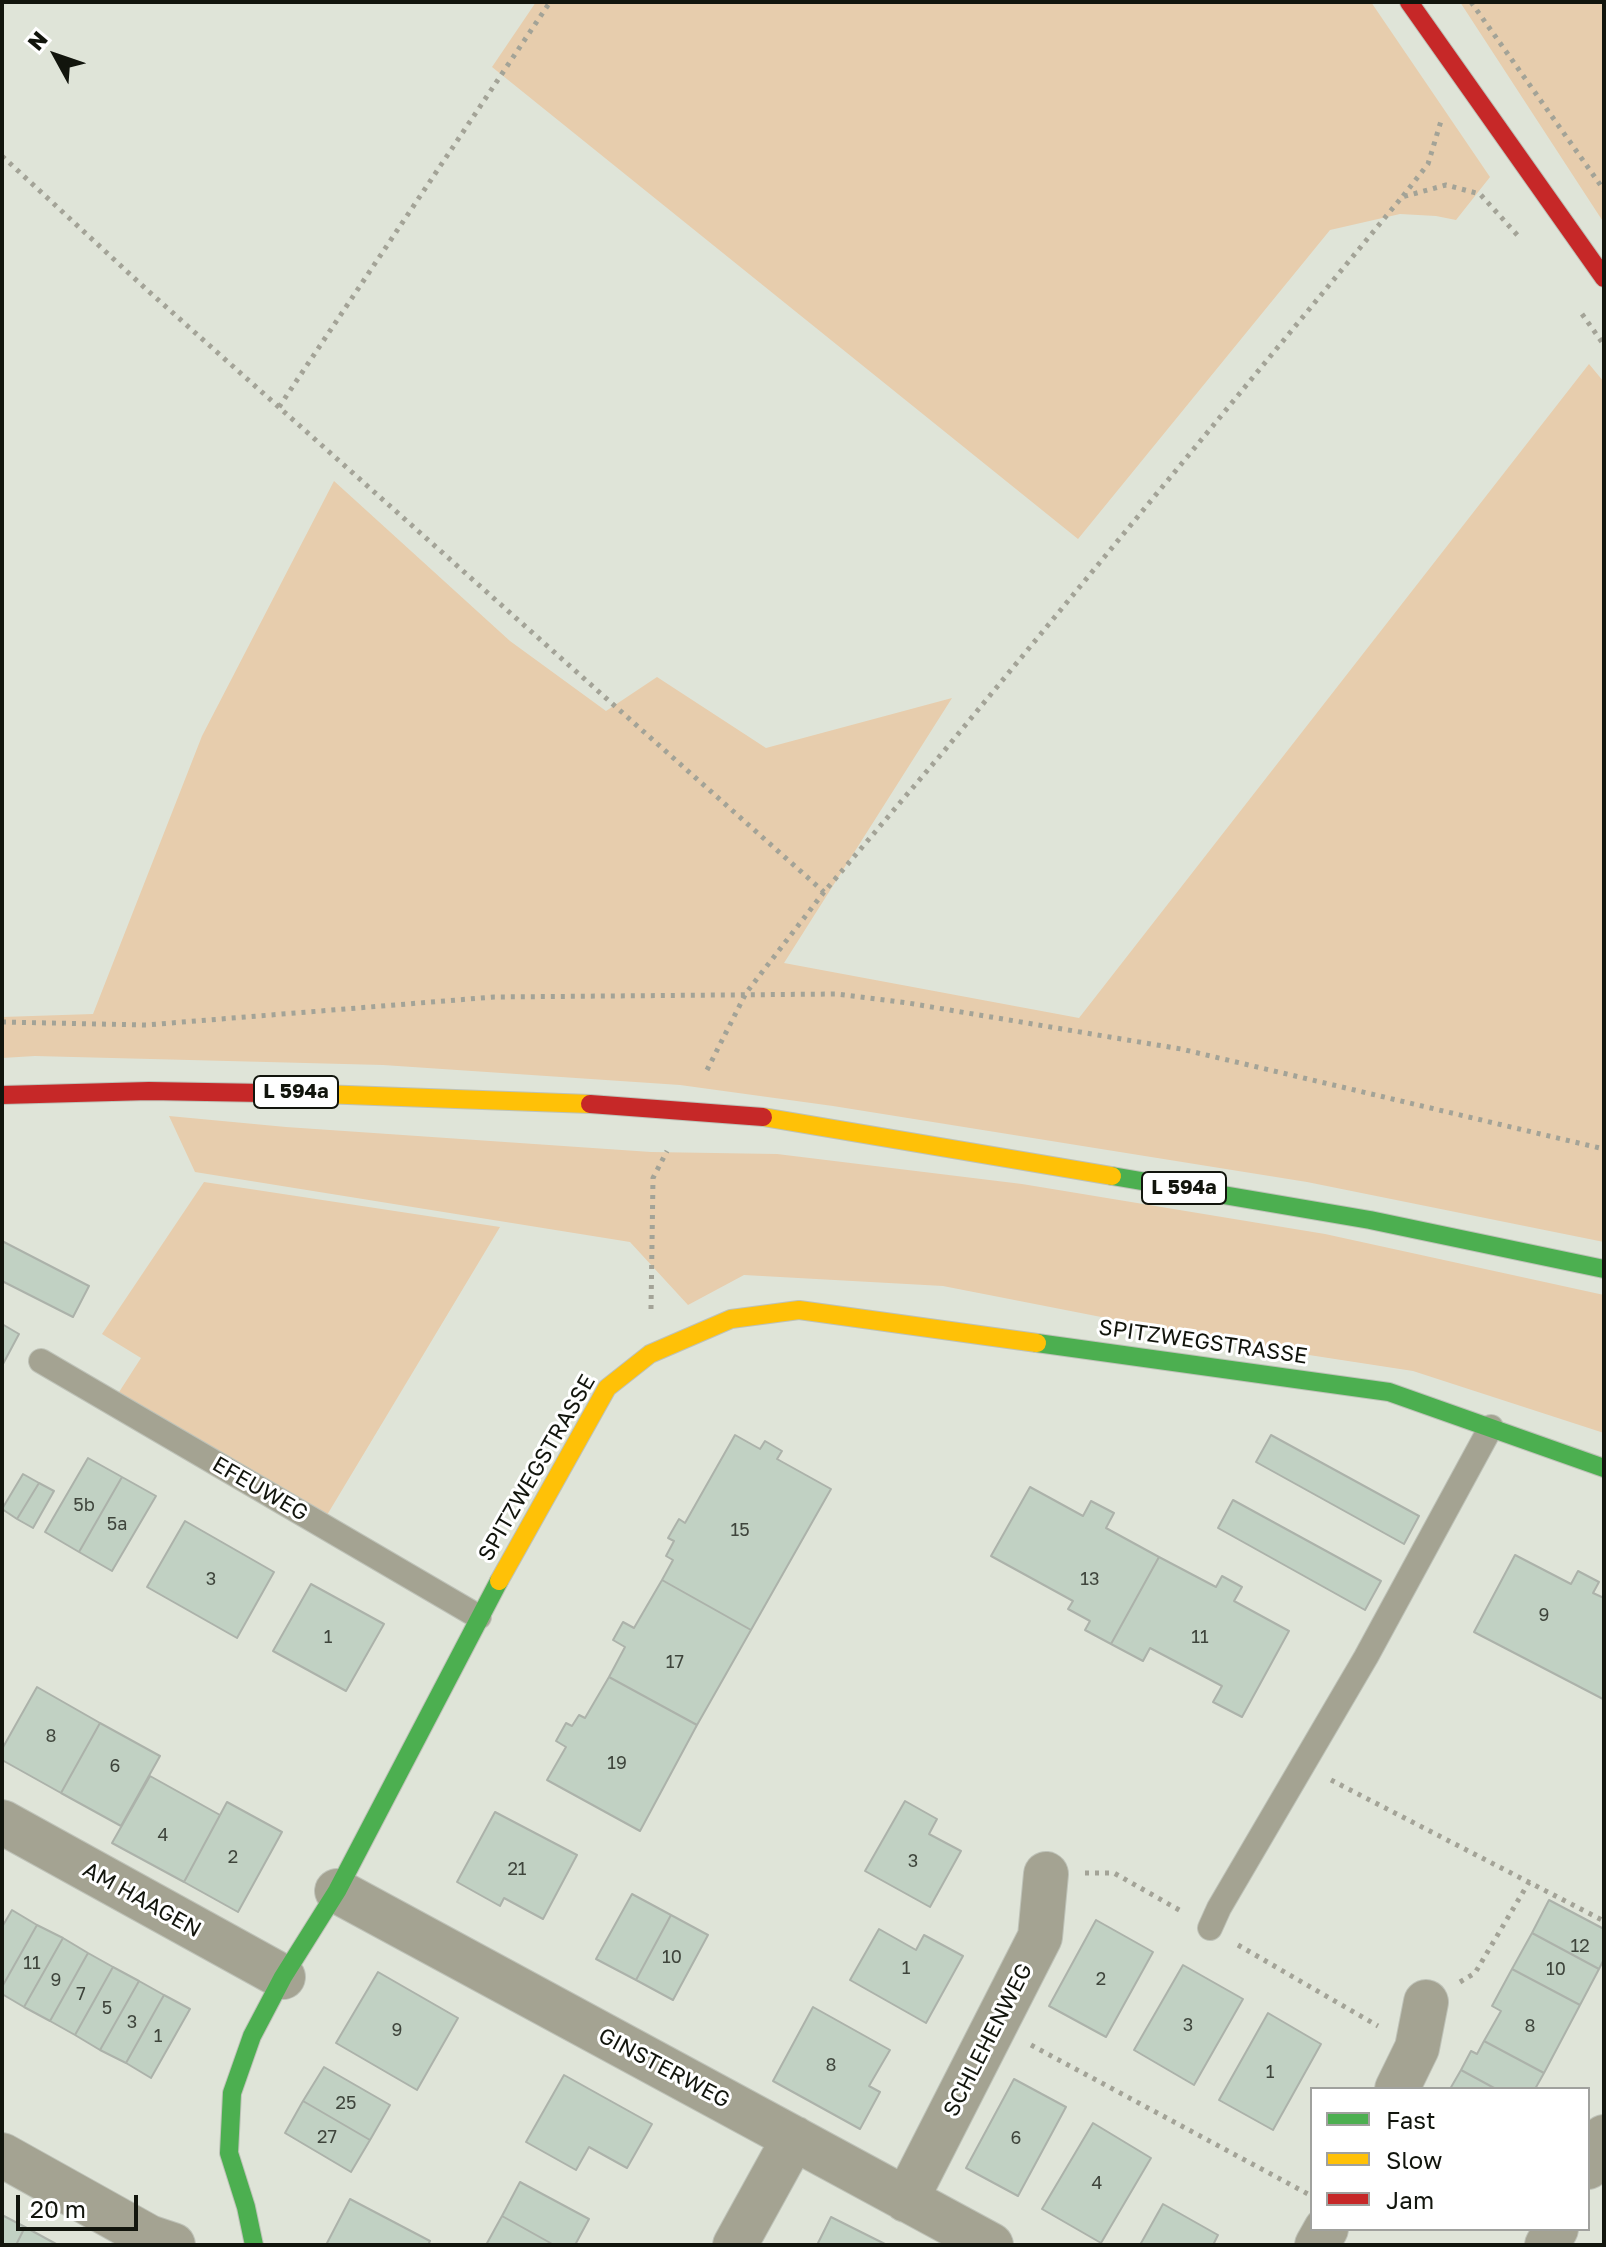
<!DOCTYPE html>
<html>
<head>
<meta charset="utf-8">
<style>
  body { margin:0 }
  #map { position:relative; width:1606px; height:2247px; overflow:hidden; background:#dfe4d8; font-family:"Golos Text",sans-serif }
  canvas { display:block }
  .frame { position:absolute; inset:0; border:4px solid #12150d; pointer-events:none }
  .legend { position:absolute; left:1310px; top:2087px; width:280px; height:144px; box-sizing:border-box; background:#fff; border:2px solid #a0a19e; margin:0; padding:10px 14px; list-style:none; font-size:24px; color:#12150d }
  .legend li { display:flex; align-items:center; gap:16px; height:40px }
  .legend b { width:40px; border:2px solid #a0a19e }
  .north { position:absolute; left:16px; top:16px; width:80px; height:80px; -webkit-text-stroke:6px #fff; paint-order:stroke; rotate:310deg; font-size:22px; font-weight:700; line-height:32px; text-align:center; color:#12150d }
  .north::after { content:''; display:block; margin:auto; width:28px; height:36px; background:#12150d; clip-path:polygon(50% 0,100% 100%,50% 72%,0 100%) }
  .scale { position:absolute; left:16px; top:2195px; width:122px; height:36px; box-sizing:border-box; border:4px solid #12150d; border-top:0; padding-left:10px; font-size:24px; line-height:28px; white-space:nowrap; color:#12150d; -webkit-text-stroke:6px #fff; paint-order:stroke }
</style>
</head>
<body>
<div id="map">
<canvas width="1606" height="2247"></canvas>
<div class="frame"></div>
<ul class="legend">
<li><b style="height:10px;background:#4caf50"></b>Fast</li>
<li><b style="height:10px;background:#ffc107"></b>Slow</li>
<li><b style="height:10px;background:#c62828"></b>Jam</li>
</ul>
<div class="north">N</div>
<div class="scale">20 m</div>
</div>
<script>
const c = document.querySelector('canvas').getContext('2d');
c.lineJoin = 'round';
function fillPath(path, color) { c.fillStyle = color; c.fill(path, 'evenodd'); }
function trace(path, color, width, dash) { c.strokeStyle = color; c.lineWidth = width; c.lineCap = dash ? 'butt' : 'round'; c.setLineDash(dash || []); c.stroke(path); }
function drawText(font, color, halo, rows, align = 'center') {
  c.font = font + ' "Golos Text",sans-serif'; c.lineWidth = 6; c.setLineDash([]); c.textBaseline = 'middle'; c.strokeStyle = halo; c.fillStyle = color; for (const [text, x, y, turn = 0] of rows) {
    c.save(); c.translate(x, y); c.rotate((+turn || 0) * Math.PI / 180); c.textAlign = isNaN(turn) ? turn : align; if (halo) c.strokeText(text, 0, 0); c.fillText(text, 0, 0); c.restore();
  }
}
fillPath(new Path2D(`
  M536 2H1371L1490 177 1456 220 1436 216 1400 214 1330 230 1078 539 492 67Z
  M1460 2H1604V223Z
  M1589 364 1604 382V1242L1307 1182 833 1106 680 1085 383 1065 35 1056 2 1058V1017L93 1014 202 736 334 481 510 641 606 711 657 677 766 748 952 698 784 963 1079 1018Z
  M169 1116 286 1127 651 1152 777 1154 1022 1184 1325 1234 1604 1295V1433L1413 1371 1244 1345 943 1286 744 1275 688 1305 630 1242 195 1172Z
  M204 1182 500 1227 321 1525 112 1403 141 1358 102 1334Z`), '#e7cdad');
const building = new Path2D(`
  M2 1241 89 1286 73 1317 2 1281Z
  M2 1324 19 1334 3 1364H2Z
  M735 1435 760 1449 765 1441 782 1451 777 1459 831 1489 751 1630 662 1580 673 1560 666 1556 674 1541 668 1538 679 1519 685 1523Z
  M1271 1435 1419 1516 1404 1544 1256 1462Z
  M88 1458 122 1477 79 1552 45 1532Z
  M23 1474 39 1483 17 1519 2 1509Z
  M122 1477 156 1496 112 1571 79 1552Z
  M39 1483 54 1491 33 1528 17 1519Z
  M1030 1487 1083 1516 1091 1501 1114 1513 1106 1528 1159 1557 1111 1644 1085 1630 1090 1621 1068 1609 1073 1601 991 1556Z
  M1233 1500 1381 1581 1365 1610 1218 1528Z
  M185 1521 274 1572 237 1638 147 1587Z
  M1515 1555 1571 1584 1578 1571 1599 1582 1593 1593 1604 1598 1603 1699 1474 1632Z
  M1159 1557 1216 1587 1222 1576 1242 1587 1234 1601 1289 1631 1242 1717 1213 1702 1222 1686 1150 1648 1143 1661 1111 1644Z
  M662 1580 751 1630 697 1725 609 1677 625 1647 613 1640 623 1622 634 1628Z
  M311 1584 384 1624 346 1691 273 1651Z
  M609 1677 697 1725 640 1831 547 1780 566 1747 556 1741 566 1723 572 1726 579 1715 585 1718Z
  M37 1687 100 1723 61 1793 2 1760V1749Z
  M100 1723 160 1756 121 1826 61 1793Z
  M150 1776 220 1815 184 1882 112 1843Z
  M905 1801 937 1819 929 1834 961 1851 930 1907 865 1871Z
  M227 1802 282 1832 238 1912 184 1882Z
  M495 1812 577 1855 543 1919 504 1898 500 1906 457 1882Z
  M632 1894 671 1915 636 1980 596 1959Z
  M1549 1900 1604 1929V1959L1599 1969 1532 1933Z
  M12 1910 37 1925 2 1987V1927Z
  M671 1915 708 1935 673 2000 636 1980Z
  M1096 1920 1153 1952 1106 2037 1049 2006Z
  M37 1925 63 1938 24 2007 2 1994V1987Z
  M879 1929 916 1950 924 1935 963 1956 926 2023 850 1980Z
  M1532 1933 1599 1969 1580 2005 1512 1969Z
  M63 1938 88 1953 50 2021 24 2007Z
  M88 1953 113 1967 75 2035 50 2021Z
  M1183 1965 1243 1999 1194 2085 1134 2050Z
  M113 1967 139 1981 100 2050 75 2035Z
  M1512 1969 1580 2005 1544 2073 1484 2041 1501 2011 1492 2006Z
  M378 1972 458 2018 417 2090 336 2043Z
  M139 1981 164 1995 126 2063 100 2050Z
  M164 1995 190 2009 151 2078 126 2063Z
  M813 2007 890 2050 869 2086 880 2092 860 2129 773 2081Z
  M1268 2013 1321 2044 1273 2130 1219 2100Z
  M1484 2041 1544 2073 1535 2089H1496L1461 2070 1471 2051 1477 2054Z
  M324 2067 390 2105 370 2140 303 2101Z
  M1461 2070 1496 2089H1450Z
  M564 2075 652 2124 627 2168 589 2147 576 2170 526 2142Z
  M1014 2079 1066 2107 1018 2196 966 2168Z
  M303 2101 370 2140 351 2172 285 2133Z
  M1093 2123 1151 2158 1101 2243 1042 2209Z
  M520 2182 589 2219 575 2245H554L502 2216Z
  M350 2199 430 2241 428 2245H326Z
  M1163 2204 1218 2235 1213 2245H1140Z
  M2 2215 25 2227 16 2245H2Z
  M502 2216 554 2245H486Z
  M831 2217 887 2245H817Z
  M25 2227 58 2245H16Z`);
fillPath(building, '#c1d1c3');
trace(building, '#acb2aa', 2);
const lane = new Path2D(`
  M41 1361 479 1617
  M1210 1928 1219 1908 1366 1657 1491 1427`);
const street = new Path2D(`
  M2 1822 283 1977
  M337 1891 991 2245
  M1397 2089 1417 2048 1426 2002
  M2 2155 149 2237 173 2245
  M1588 2167 1604 2137
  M906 2200 1040 1937 1046 1874
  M735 2245 794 2138
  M1317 2245 1326 2229
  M1547 2245 1556 2229`);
const fast = new Path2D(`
  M1112 1176 1370 1220 1604 1269
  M1037 1343 1389 1392 1604 1468
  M254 2245 246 2207 229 2153 232 2093 252 2036 283 1977 337 1891 499 1581`);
const slow = new Path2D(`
  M321 1094 590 1104
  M763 1117 1112 1176
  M499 1581 607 1388 650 1354 731 1319 799 1310 1037 1343`);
const jam = new Path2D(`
  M1409 2 1604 278
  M2 1095 149 1091 321 1094`);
trace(lane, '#bec2b8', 26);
trace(street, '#bec2b8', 46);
trace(fast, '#bec2b8', 20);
trace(slow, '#bec2b8', 20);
trace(jam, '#bec2b8', 20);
trace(new Path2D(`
  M1471 2 1604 190
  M2 156 146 289 824 892
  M1403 196 1428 164 1441 121
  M1582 314 1604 345
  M279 407 550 2
  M2 1022 146 1025 494 997 837 994 908 1003 1181 1049 1604 1149
  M707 1070 746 993 824 892 944 751 1402 197 1446 185 1480 194 1520 238
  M651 1309 653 1178 667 1151
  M1331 1780 1604 1921
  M1085 1873H1114L1181 1911
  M1238 1945 1378 2026
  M1460 1982 1475 1973 1529 1882
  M1031 2045 1308 2194`), '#a3a397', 5, [4, 6]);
trace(lane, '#a4a392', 24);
trace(street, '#a4a392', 44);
trace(fast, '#4caf50', 18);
trace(slow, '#ffc107', 18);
trace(jam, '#c62828', 18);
const jamBridge = new Path2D(`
  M590 1104 763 1117`);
trace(jamBridge, '#bec2b8', 20, []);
trace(jamBridge, '#c62828', 18);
drawText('18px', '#3f453c', null, [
  ["5b",84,1505],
  ["5a",117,1524],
  ["15",740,1530],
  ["3",211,1579],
  ["13",1090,1579],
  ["9",1544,1615],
  ["1",328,1637],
  ["11",1200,1637],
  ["17",675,1662],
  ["8",51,1736],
  ["19",617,1763],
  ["6",115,1766],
  ["4",163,1835],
  ["2",233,1857],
  ["3",913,1861],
  ["21",517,1869],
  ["12",1580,1946],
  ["10",672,1957],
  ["11",32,1963],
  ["1",906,1968],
  ["10",1556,1969],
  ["2",1101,1979],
  ["9",56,1980],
  ["7",81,1994],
  ["5",107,2008],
  ["3",132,2022],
  ["3",1188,2025],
  ["8",1530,2026],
  ["9",397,2030],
  ["1",158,2036],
  ["8",831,2065],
  ["1",1270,2072],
  ["25",346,2103],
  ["27",327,2137],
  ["6",1016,2138],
  ["4",1097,2183]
]);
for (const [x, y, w] of [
  [296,1092,84],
  [1184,1188,84]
]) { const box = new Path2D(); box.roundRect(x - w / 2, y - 16, w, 32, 6); c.fillStyle = '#fff'; c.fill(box); trace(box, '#12150d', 2); }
drawText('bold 20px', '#12150d', null, [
  ["L 594a",296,1092],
  ["L 594a",1184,1188]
]);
drawText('22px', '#12150d', '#fff', [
  ["SPITZWEGSTRASSE",1203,1342,8],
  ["SPITZWEGSTRASSE",537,1468,-60],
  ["EFEUWEG",260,1489,30],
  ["AM HAAGEN",142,1900,29],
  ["SCHLEHENWEG",988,2040,-63],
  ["GINSTERWEG",664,2068,28]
]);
</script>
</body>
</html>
